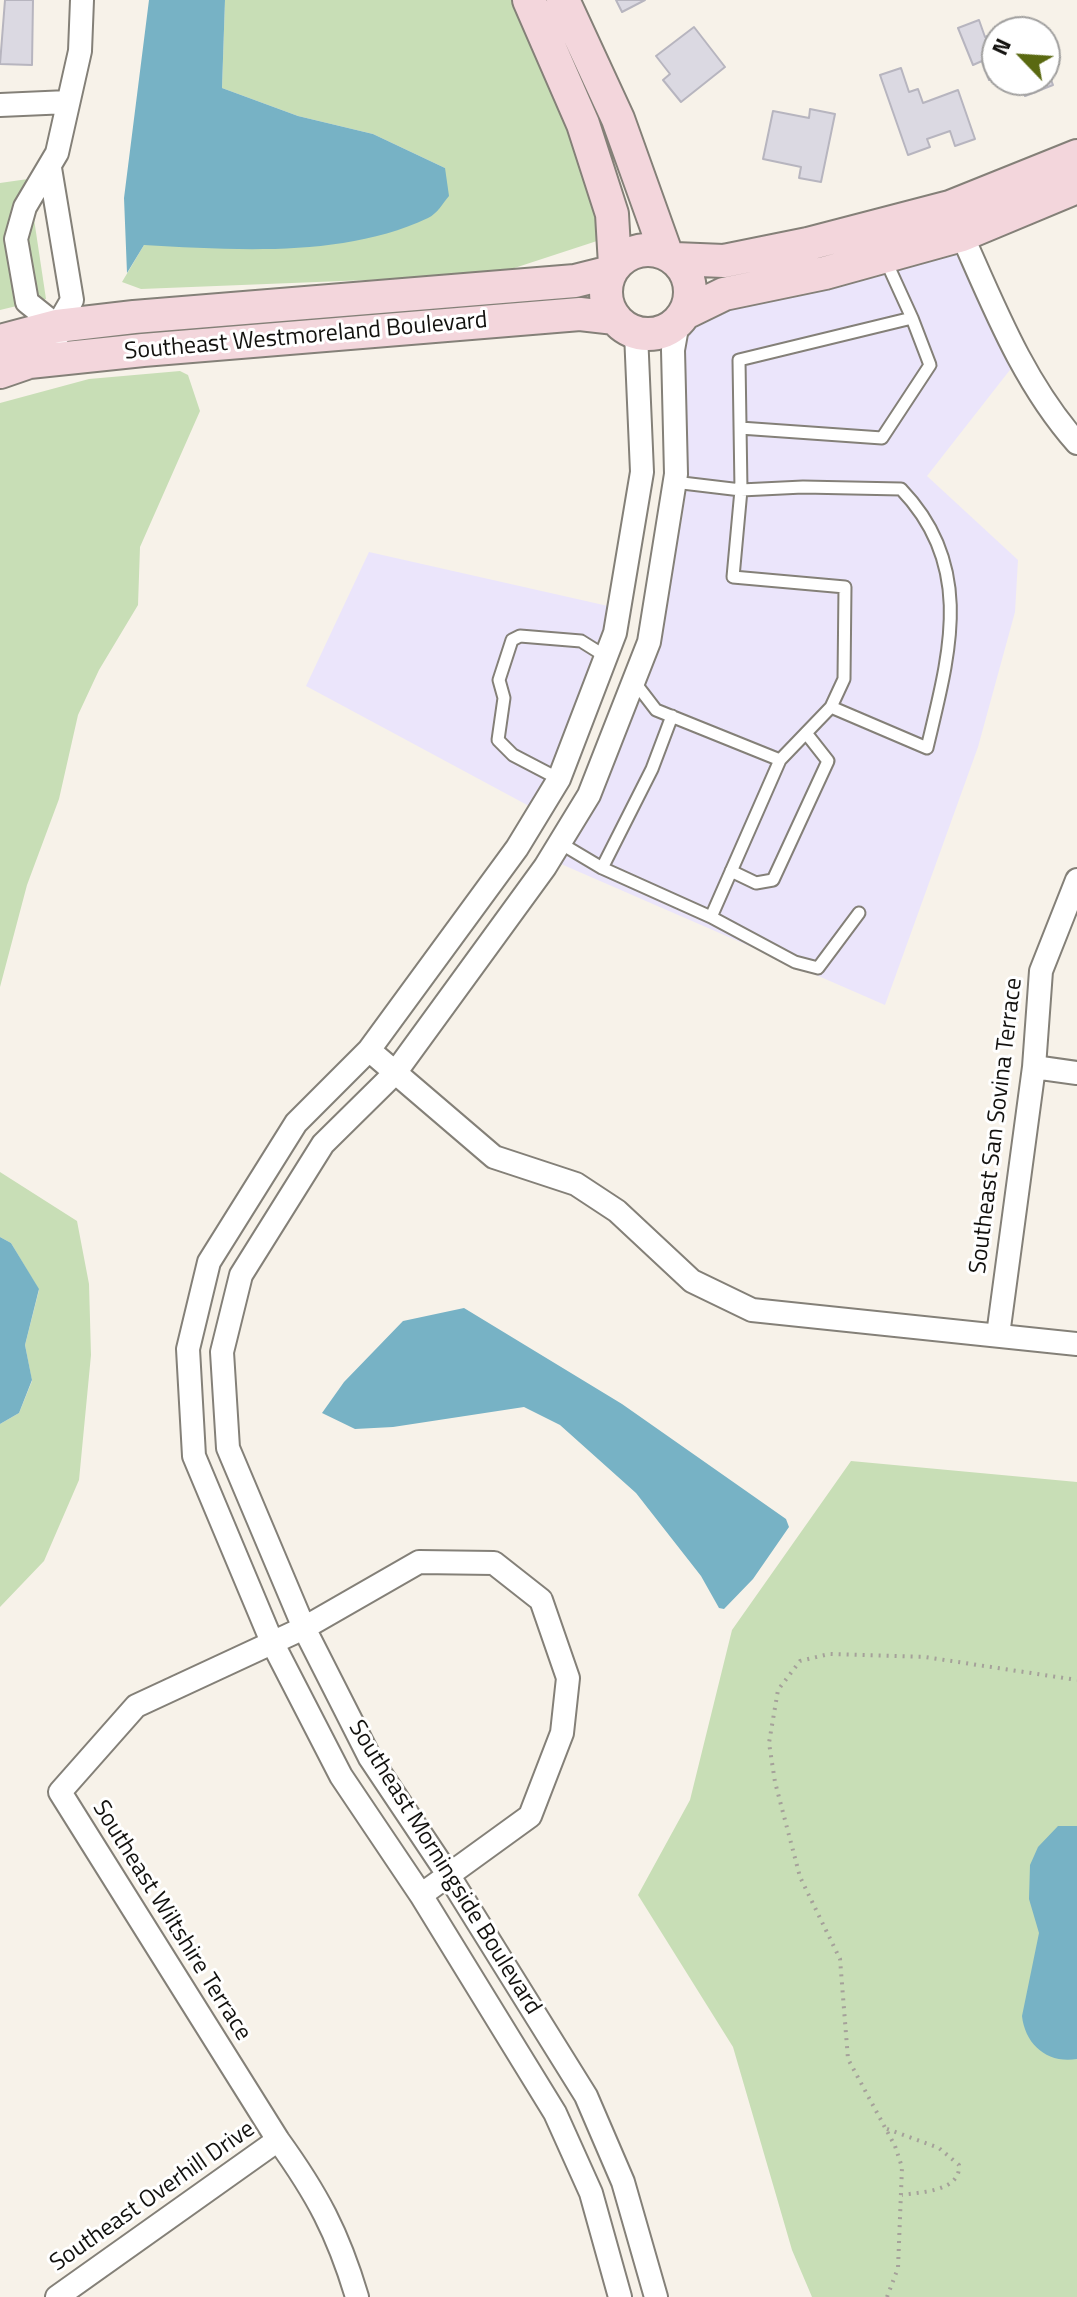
<!DOCTYPE html>
<html>
<head>
<meta charset="utf-8">
<style>
  body { margin:0 }
  #map { position:relative; width:1077px; height:2297px; overflow:hidden; background:#f7f2e9; font-family:"Titillium Web",sans-serif }
  canvas { display:block }
  .north { position:absolute; left:981px; top:16px; width:80px; height:80px; box-sizing:border-box; background:#fff; border:2px solid #a1a09f; border-radius:50%; rotate:295deg; font-size:22px; font-weight:700; line-height:32px; text-align:center; color:#13120f }
  .north::after { content:''; display:block; margin:auto; width:28px; height:36px; background:#5a6911; clip-path:polygon(50% 0,100% 100%,50% 72%,0 100%) }
</style>
</head>
<body>
<div id="map">
<canvas width="1077" height="2297"></canvas>
<div class="north">N</div>
</div>
<script>
const c = document.querySelector('canvas').getContext('2d');
c.lineJoin = 'round';
function fillPath(path, color) { c.fillStyle = color; c.fill(path, 'evenodd'); }
function trace(path, color, width, dash) { c.strokeStyle = color; c.lineWidth = width; c.lineCap = dash ? 'butt' : 'round'; c.setLineDash(dash || []); c.stroke(path); }
function drawText(font, color, halo, rows, align = 'center') {
  c.font = font + ' "Titillium Web",sans-serif'; c.lineWidth = 6; c.setLineDash([]); c.textBaseline = 'middle'; c.strokeStyle = halo; c.fillStyle = color; for (const [text, x, y, turn = 0] of rows) {
    c.save(); c.translate(x, y); c.rotate((+turn || 0) * Math.PI / 180); c.textAlign = isNaN(turn) ? turn : align; if (halo) c.strokeText(text, 0, 0); c.fillText(text, 0, 0); c.restore();
  }
}
fillPath(new Path2D(`
  M956 248 994 336 1013 366 927 476 1018 560 1015 612 978 747 885 1005 561 864 600 799 660 645 686 492 684 351 689 327 729 304Z
  M369 552 608 606 604 630 590 656 592 659 548 774 529 806 306 686Z`), '#ebe5fb');
fillPath(new Path2D(`
  M225 0H518C547 69 600 166 600 240L493 275 141 289 122 282 144 245 445 168 373 134 298 116 222 88Z
  M28 179 46 299 0 310V183Z
  M180 371 188 375 200 411 140 547 138 605 99 670 78 715 59 799 27 885 0 987V403L89 379Z
  M0 1172 77 1221 89 1284 91 1355 79 1480 44 1561 0 1607V1424L19 1413 32 1381 25 1345 39 1290 11 1243 0 1237Z
  M851 1461 1077 1482V2297H812L792 2250 733 2047 638 1895 690 1800 732 1630Z`), '#c8deb6');
fillPath(new Path2D(`
  M149 0H225L222 88 298 116 373 134 445 168 449 196C443 203 437 214 428 218 343 258 235 250 144 245L127 273 124 198Z
  M0 1237 11 1243 39 1289 25 1345 32 1380 19 1413 0 1424Z
  M464 1308 622 1404 786 1519 789 1527 753 1579 724 1609 719 1608 701 1576 636 1493 560 1425 524 1407 393 1427 355 1429 322 1413 344 1382 403 1321Z
  M1058 1826H1077V2059C1047 2064 1025 2044 1022 2016L1039 1933 1029 1899 1030 1865 1038 1847Z`), '#77b2c5');
const building = new Path2D(`
  M5 0H33L32 65 0 64Z
  M616 0H645L622 12Z
  M979 20 985 37 1027 20 1032 32H997V76L989 80 982 61 973 65 958 28Z
  M694 27 725 67 681 102 663 80 670 74 656 56Z
  M1045 64 1053 85 1025 96 1018 80H1045Z
  M901 68 909 92 918 89 923 103 958 90 975 139 955 146 950 131 927 139 930 147 908 155 880 75Z
  M810 109 835 114 821 182 799 178 801 167 763 159 773 111 809 118Z`);
fillPath(building, '#dbd9e2');
trace(building, '#b7b5bf', 2);
const lane = new Path2D(`
  M740 428 882 438 930 365 912 318
  M633 680 656 710 780 760
  M831 707 927 748C949 655 976 567 901 489L803 487 741 490 739 360 912 318 886 261
  M559 779 513 755 498 740 504 698 499 680 512 640 520 636 581 641 605 656
  M560 843 602 868 711 917 780 760 831 707 844 679 845 587 733 577 741 490 674 482
  M602 868 652 769 672 716
  M731 871 756 883 773 880 828 761 806 733
  M711 917 795 962 818 968 859 913`);
const street = new Path2D(`
  M0 105 68 102
  M50 168 72 300 57 326 59 334
  M957 224C991 299 1021 380 1077 443
  M57 326 27 302 16 239 25 207 57 153 80 51 82 0
  M369 1050 494 1157 576 1184 617 1211 692 1281 752 1310 1077 1344
  M1034 1067 1077 1073
  M998 1335 1034 1067 1041 971 1077 880
  M57 2297 278 2140
  M357 2297C338 2233 317 2194 278 2140L60 1792 136 1706 304 1628 419 1562 494 1563 541 1600 568 1678 562 1733 530 1816 421 1895
  M620 2297 591 2193 555 2113 421 1895 341 1776 272 1642 194 1456 188 1349 209 1262 296 1123 369 1050 517 848 559 779 615 633 642 472 636 333
  M656 2297 623 2182 586 2096 449 1876 370 1758 304 1628 228 1448 222 1352 241 1275 323 1144 395 1073 545 867 589 795 649 642 676 474 673 350 678 322`);
const secondary = new Path2D(`
  M529 0 583 124 612 214 615 265
  M563 0 618 119 666 253
  M606 292a42 42 0 1 1 84 0a42 42 0 1 1-84 0Z
  M675 259 724 261 808 244 950 207 1077 156
  M685 313 724 294 825 273 962 235 1077 187
  M0 341 57 326 134 317 575 281 611 272
  M0 372 29 362 143 350 580 314 615 318`);
trace(lane, '#848078', 15);
trace(street, '#848078', 26);
trace(secondary, '#848078', 36);
trace(new Path2D(`
  M887 2129 939 2148 959 2165C961 2191 922 2192 902 2195
  M887 2297 898 2268 902 2167 895 2146 848 2059 840 1959 800 1877 775 1782 769 1743 778 1690 800 1661 829 1654 925 1657 1077 1680`), '#a5a19a', 4, [2, 6]);
trace(lane, '#fff', 11);
trace(street, '#fff', 22);
trace(secondary, '#f3d6dc', 32);
drawText('24px', '#13120f', '#fff', [
  ["Southeast Westmoreland Boulevard",306,337,-5],
  ["Southeast San Sovina Terrace",997,1126,-83],
  ["Southeast Morningside Boulevard",444,1868,58],
  ["Southeast Wiltshire Terrace",171,1921,58],
  ["Southeast Overhill Drive",153,2197,-35]
]);
</script>
</body>
</html>
